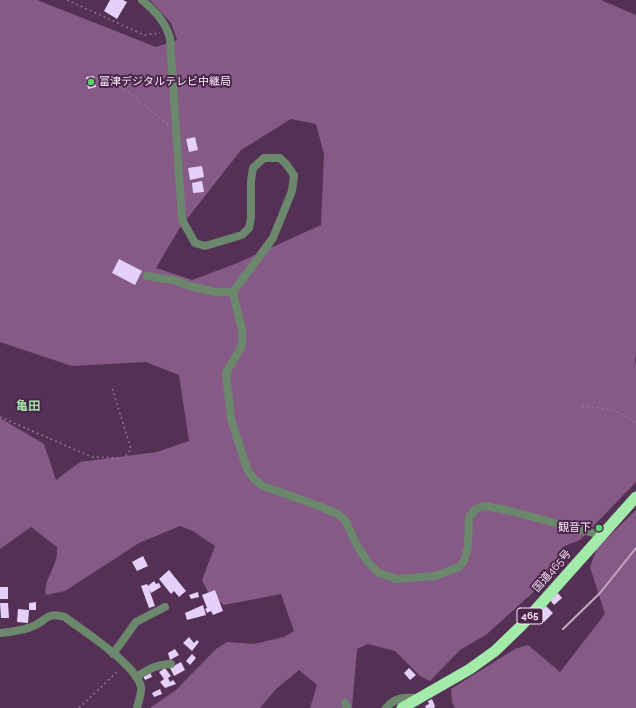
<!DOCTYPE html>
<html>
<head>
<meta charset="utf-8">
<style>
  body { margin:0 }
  canvas { display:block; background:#543154 }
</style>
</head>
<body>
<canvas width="636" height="708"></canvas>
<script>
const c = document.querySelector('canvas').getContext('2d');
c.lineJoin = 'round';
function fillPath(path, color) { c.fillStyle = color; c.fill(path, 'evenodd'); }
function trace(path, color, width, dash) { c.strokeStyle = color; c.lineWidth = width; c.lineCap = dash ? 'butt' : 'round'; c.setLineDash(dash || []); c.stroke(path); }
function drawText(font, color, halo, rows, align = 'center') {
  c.font = font + ' Raleway,"Noto Sans JP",sans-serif'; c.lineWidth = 4; c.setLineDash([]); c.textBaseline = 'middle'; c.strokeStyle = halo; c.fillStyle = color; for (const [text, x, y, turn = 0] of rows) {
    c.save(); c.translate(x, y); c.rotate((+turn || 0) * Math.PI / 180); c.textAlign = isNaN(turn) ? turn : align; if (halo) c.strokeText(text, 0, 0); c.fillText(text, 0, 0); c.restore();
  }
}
fillPath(new Path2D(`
  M0 0H37L156 47 177 40 171 23 150 0H601L636 15V354L635 361 636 364V482L580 540 564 546 550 577 487 634 460 650 430 681 420 676 395 651 368 644 357 649 352 708H310L317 685 299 670 276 689 260 708H150L176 690 216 649 227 642 254 644 284 637 294 631 281 594 224 605 208 592 202 580 215 546 193 531 180 526 139 543 65 591 46 595C42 580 59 567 57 547L31 527 0 549V418L44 444 56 480 80 462 157 452 189 441 179 375 146 362 72 366 0 342ZM291 119 316 124 324 154 321 225 235 264 192 280 156 268 179 229 241 150Z
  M636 510V708H455L452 702 451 689 515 649 528 645 560 672 605 614 590 567 597 548Z`), '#865a86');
fillPath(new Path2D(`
  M110 0H123L127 2 117 19 104 11Z
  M94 76 96 87 88 89 86 77Z
  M195 137 198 150 189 152 186 139Z
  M202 166 204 177 190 180 188 168Z
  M202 181 204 192 193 193 192 183Z
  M119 259 142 271 135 285 112 273Z
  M143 556 148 566 137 571 132 562Z
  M169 570 186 591 179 597 174 591 171 594 159 579Z
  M154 581 156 584 159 583 161 587 151 593 149 589 155 606 149 608 141 586 147 584 148 586Z
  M0 587H8V599H0Z
  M215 590 223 611 213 615 211 611 207 613 205 609 207 608 202 595Z
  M198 592 199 597 191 599 189 595Z
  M558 593 562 598 554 605 550 600Z
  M36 602V610H29V603Z
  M0 603H8L9 618H1Z
  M203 605 206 615 187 620 185 613Z
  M546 606 553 613 544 622 537 615Z
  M18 609 29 610 28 623 17 622Z
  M189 637 194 643 197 640 199 642 192 651 183 643Z
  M175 649 179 655 170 660 168 653Z
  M192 654 196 658 190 665 186 661Z
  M181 662 185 670 174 676 170 668Z
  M165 668 171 676 168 678 170 682 173 680 176 684 165 688 160 682 164 679 159 672Z
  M409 668 416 675 410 680 404 673Z
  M150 672 152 677 145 680 143 676Z
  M160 689 162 694 154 697 152 693Z
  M432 699 435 706 434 708H426L425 706 429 704 428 701Z`), '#e4d0f9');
trace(new Path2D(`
  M67 0 144 35 160 33
  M97 79H110L118 84 168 125
  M582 406C602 407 619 410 636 423
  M0 417 92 457 124 458 131 449 112 388
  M79 708 119 670`), '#927492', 1.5, [2, 3]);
trace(new Path2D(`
  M142 0C155 11 165 21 170 38L182 220 195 243 205 246 242 235 249 228 251 218V181L253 168 264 158H280L286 164 294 175 292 191 273 238 233 292
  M147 276 177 281 186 285 215 292H233
  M233 292 242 330V345L226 373 231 419 247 469 254 479 263 486 316 505 338 514 345 520 358 547 367 561 379 573 396 579 435 576 459 567 464 561 468 547 469 517 476 509 484 506 506 510 601 535
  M0 633C10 632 21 631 31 627 46 622 46 611 65 617 84 632 136 664 141 687 142 693 138 702 137 708
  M113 654 136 622 165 607
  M136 677C148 670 157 664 171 664
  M345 703 347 708
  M386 708C395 697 406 697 419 698`), '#6b886d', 8);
trace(new Path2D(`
  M402 708 470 669 495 651 521 626 636 497`), '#a2eba9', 11);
trace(new Path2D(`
  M563 629 600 593 636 548`), '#c4aac3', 2);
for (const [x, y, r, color] of [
  [91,82,4,"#5ad56e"],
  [599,528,4,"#5ad56e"]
]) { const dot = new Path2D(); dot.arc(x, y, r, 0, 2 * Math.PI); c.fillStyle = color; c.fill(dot); trace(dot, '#492649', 1.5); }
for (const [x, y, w] of [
  [530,616,26]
]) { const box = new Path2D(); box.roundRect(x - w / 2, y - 8, w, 16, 3); c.fillStyle = '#492649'; c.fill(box); trace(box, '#fee8fd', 1); }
drawText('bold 10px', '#fee8fd', null, [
  ["465",530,616]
]);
drawText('11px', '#fee8fd', '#492649', [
  ["富津デジタルテレビ中継局",99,82],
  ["観音下",591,528,"right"]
], 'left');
drawText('11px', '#fee8fd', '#492649', [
  ["国道465号",552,571,-49]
]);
drawText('bold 12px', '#a5e3aa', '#492649', [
  ["亀田",28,406]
]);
</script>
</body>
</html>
